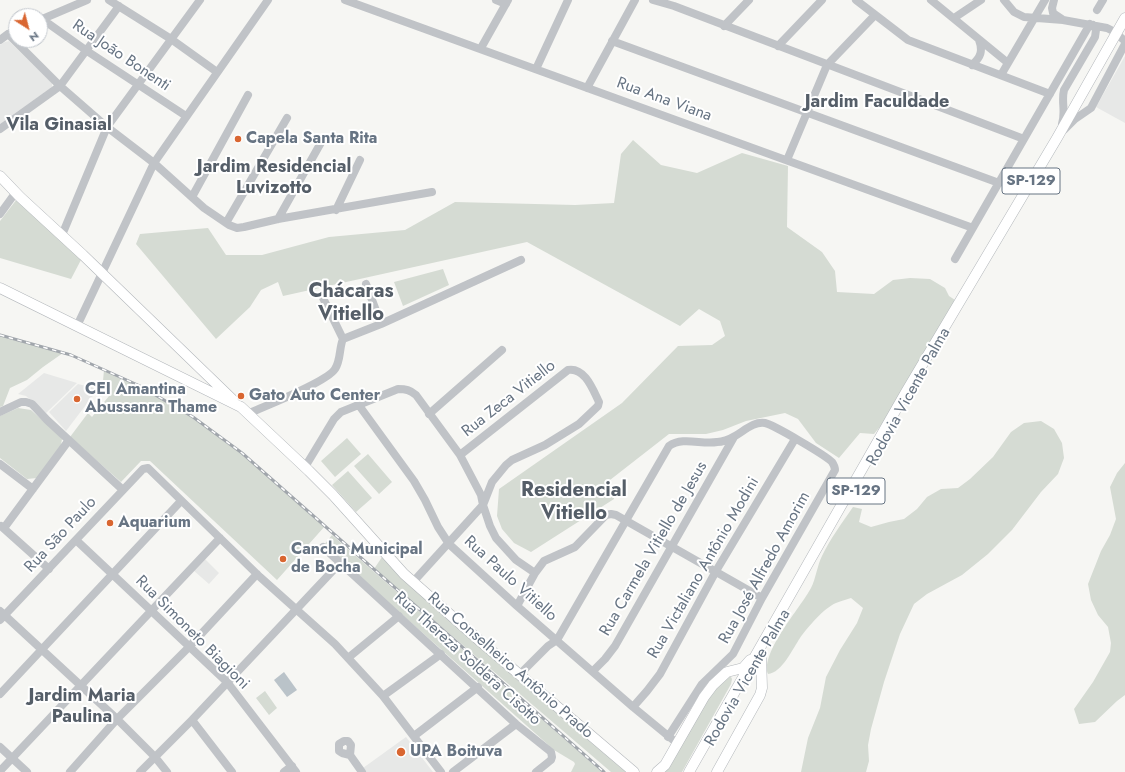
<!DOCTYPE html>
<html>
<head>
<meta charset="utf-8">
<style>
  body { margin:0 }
  #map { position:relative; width:1125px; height:772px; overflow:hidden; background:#f6f6f3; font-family:Jost,sans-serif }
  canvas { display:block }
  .north { position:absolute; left:8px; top:8px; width:40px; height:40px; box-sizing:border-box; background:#fff; border:1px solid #c2c7cd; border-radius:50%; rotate:144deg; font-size:11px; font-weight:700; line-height:16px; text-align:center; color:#677483 }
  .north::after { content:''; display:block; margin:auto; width:14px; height:18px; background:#d96631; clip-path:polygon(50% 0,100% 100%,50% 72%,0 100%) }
</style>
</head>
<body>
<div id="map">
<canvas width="1125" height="772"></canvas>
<div class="north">N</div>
</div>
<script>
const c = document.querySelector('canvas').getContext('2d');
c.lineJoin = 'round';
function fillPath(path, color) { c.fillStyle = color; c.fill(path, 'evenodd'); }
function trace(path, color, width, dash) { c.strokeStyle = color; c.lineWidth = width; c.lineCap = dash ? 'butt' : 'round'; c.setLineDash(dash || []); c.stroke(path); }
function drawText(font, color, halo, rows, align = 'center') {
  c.font = font + ' Jost,sans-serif'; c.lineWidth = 4; c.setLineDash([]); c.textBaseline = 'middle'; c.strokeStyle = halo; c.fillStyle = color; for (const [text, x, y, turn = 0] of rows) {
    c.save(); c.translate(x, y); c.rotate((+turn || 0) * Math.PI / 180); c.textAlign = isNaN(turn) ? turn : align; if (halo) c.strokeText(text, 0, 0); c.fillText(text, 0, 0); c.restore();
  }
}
fillPath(new Path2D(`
  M9 41 52 83V87L0 124V45L5 42Z
  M1125 56V123L1096 107Z
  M44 373 77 383 46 413 26 396 18 394Z
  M78 384 98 389 66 431 49 412Z
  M205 559 219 573 209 584 193 570Z
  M406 737 433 772H366L363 768Z`), '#e7e8e7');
fillPath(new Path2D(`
  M633 140 661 165 697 173 742 153 788 166 787 227 822 252 835 271 837 292 874 294 893 280 910 278 930 279 945 288 949 296 955 300 883 423 874 434 860 433 839 458 816 443 798 419 785 413 746 421 723 430 706 434H669L610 480 614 499 531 552 514 543 502 529 497 516 499 489 622 403 678 346 712 345 725 336 720 321 699 309 680 326 527 242 283 296 278 282 261 290 250 307 216 339 136 244 140 234 208 228 226 255H262L329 237 405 230 455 202 575 205 614 203 621 154Z
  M17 199 82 258 71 279 0 258V221Z
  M443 269 449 285 403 306 394 282Z
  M0 335 63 353 43 367 27 380 10 388 3 406 0 407Z
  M104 370C139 387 174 404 206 426 248 456 286 492 325 526L277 580 150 461H141L121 482 70 437 88 413 92 417 109 396 102 391Z
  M18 408 31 410 59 435 62 439 61 445 37 478 27 479 0 458V416Z
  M1041 421 1054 429 1062 443 1064 458 1058 474 1041 492 1012 530 988 554 962 575 927 594 914 604 900 634 884 682 871 729 868 745 869 761 866 772H801L808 738 820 708 826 677 840 650 857 623 863 608 851 598C846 600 840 601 836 603 824 608 808 627 800 638 793 648 782 673 768 674 760 653 801 607 811 588 816 578 817 566 822 556 830 539 842 523 853 507L862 509 859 522 871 527 889 522 904 519 917 509 927 497 941 489 958 488 970 479 993 457 1011 432 1024 423Z
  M347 438 361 454 335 477 321 461Z
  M368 454 392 482 379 494 354 466Z
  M1125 463V695L1117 701 1095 722 1079 724 1074 709 1093 682 1110 652 1111 643 1108 627 1098 615 1091 600 1088 584 1101 551 1110 535 1116 519 1110 487 1117 473Z
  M348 471 372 498 356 512 332 485Z
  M332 535 602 772H571L575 764 574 762 554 750 324 545Z
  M382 557 402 575 629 772H611L374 569Z
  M726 677H731L732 679 731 684 682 772H663L707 700Z
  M265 691 277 708 269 715 256 698Z`), '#d5dbd3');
fillPath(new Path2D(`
  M284 672 297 690 287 697 274 680Z`), '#bac3c9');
const major = new Path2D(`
  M0 176 20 197 83 255 233 400
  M0 288 241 407 309 471 333 495 404 574 480 641 634 772
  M657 772 665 765 704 697 713 685 727 672 743 668 750 660
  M689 772 906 392 1057 138 1125 18
  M717 772 760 695 762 688 761 655`);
trace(major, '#b3b7bb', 11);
trace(new Path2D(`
  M109 0 171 39 217 72
  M345 0 973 228
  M496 0 506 4
  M653 0 674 6 1024 139
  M856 0 908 40 1050 94
  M931 0 1008 63
  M1004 0 1014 12 1024 17 1063 20 1107 28 1113 31 1125 41
  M1054 0 1052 8 1053 13 1062 19
  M1097 10 1103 0
  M954 18 981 0
  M42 19 87 51 186 116
  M40 20 87 0
  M724 26 749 0
  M8 34 60 86 107 127 154 163 204 208 229 225 237 228 244 227 278 219 432 192
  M0 40 8 34 16 30
  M612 41 999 183
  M778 46 822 0
  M481 48 508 0
  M972 65C981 57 983 51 979 40
  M536 69 568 0
  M1001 75 1045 0
  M587 88 635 0
  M1062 124C1066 111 1061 102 1064 90L1095 37 1096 30 1093 25
  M0 129 60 86 119 6
  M1064 130 1075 119 1091 108 1125 44
  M787 160 827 65 875 15
  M192 197 248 95
  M336 210 360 160
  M0 214 16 192
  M278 219 323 139
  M226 223 287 118
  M62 235 107 127 200 0
  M955 259 1090 24
  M366 284 381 324
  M323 298 343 339
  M77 326 154 163 268 0
  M358 404 414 481 425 500 438 527 449 544 517 606 633 707 678 744
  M0 412 21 402H26L32 404 47 420 123 490
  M247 414C265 406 327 382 335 369 341 360 339 348 343 339L381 324 521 260
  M429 414 502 350
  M0 464 33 489
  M305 467 334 419 341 412 398 389C406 389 410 390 416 395L460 455 481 495 483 505 490 526 496 538 516 560 535 573
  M1 526 49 569
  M4 528 69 440
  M76 540 227 682 296 772
  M323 547 516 724 551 752 552 757 551 760 536 772
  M413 582 483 505 492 482 506 465 512 460 545 445 579 424 598 406 599 402C593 390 585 367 568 370L460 455
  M517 606 535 573 544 561 575 547 606 515 611 514 616 515 762 598
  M0 611 117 719 155 757 167 772
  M0 620 143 469 148 468 260 577 335 644 383 696 441 772
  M348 658 399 616
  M593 671 605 659 615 646 734 437
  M519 675 548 646 557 640 669 446C683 436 702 445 717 442 723 442 730 439 735 436 744 431 754 421 765 423 774 425 825 455 832 462 834 465 835 467 835 470L762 598 733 654 702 684 668 737
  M0 694 181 501
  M383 696 441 654
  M633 707 647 691 660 674 716 571 795 439
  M192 720 232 772
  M414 736 478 687
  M344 741H348L351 745 350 755 342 753 339 751V744Z
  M0 747 27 772
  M350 755 362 772
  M0 771 220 538
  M70 772 117 719 189 647 257 574
  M140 772 192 720 340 563
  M284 772 292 766
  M453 772 516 724`), '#c0c3c7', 8);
trace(major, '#fff', 10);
const rail = new Path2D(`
  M0 335 71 355 140 386 193 417 242 453 604 772`);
trace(rail, '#a1a6ac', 3);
trace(rail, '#fff', 1.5, [4.5]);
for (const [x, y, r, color] of [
  [238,139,4,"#d96631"],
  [241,396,4,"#d96631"],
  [77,399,4,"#d96631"],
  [110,523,4,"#d96631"],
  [283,559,4,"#d96631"],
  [401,752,5,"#d96631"]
]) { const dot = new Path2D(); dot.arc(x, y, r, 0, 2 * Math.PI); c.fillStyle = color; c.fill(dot); trace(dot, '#fff', 1.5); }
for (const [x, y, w] of [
  [1031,181,58],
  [856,491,58]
]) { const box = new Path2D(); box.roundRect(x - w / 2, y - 13, w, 26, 3); c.fillStyle = '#fff'; c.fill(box); trace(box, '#677483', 1); }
drawText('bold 15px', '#677483', null, [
  ["SP-129",1031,181],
  ["SP-129",856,491]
]);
drawText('16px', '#677483', '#fff', [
  ["Rua João Bonenti",121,56,34],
  ["Rua Ana Viana",664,100,20],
  ["Rodovia Vicente Palma",909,397,-61],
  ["Rua Zeca Vitiello",509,399,-38],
  ["Rua São Paulo",61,535,-47],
  ["Rua Carmela Vitiello de Jesus",654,549,-60],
  ["Rua Victaliano Antônio Modini",704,568,-60],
  ["Rua José Alfredo Amorim",765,568,-61],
  ["Rua Paulo Vitiello",510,579,42],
  ["Rua Simoneto Biagioni",192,633,45],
  ["Rua Thereza Soldera Cisotto",467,659,42],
  ["Rua Conselheiro Antônio Prado",510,666,41],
  ["Rodovia Vicente Palma",748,678,-60]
]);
drawText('bold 16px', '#677483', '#fff', [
  ["Capela Santa Rita",246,139],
  ["CEI Amantina",85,390],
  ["Abussanra Thame",85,408],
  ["Gato Auto Center",249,396],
  ["Aquarium",118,523],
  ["Cancha Municipal",291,550],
  ["de Bocha",291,568],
  ["UPA Boituva",410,752]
], 'left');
drawText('bold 18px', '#555e68', '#fff', [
  ["Jardim Faculdade",877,103],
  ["Vila Ginasial",59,126],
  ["Jardim Residencial",274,168],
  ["Luvizotto",274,189],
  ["Jardim Maria",82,697],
  ["Paulina",82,718]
]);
drawText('bold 20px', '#555e68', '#fff', [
  ["Chácaras",351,292],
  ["Vitiello",351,315],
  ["Residencial",574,491],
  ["Vitiello",574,514]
]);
</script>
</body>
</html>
